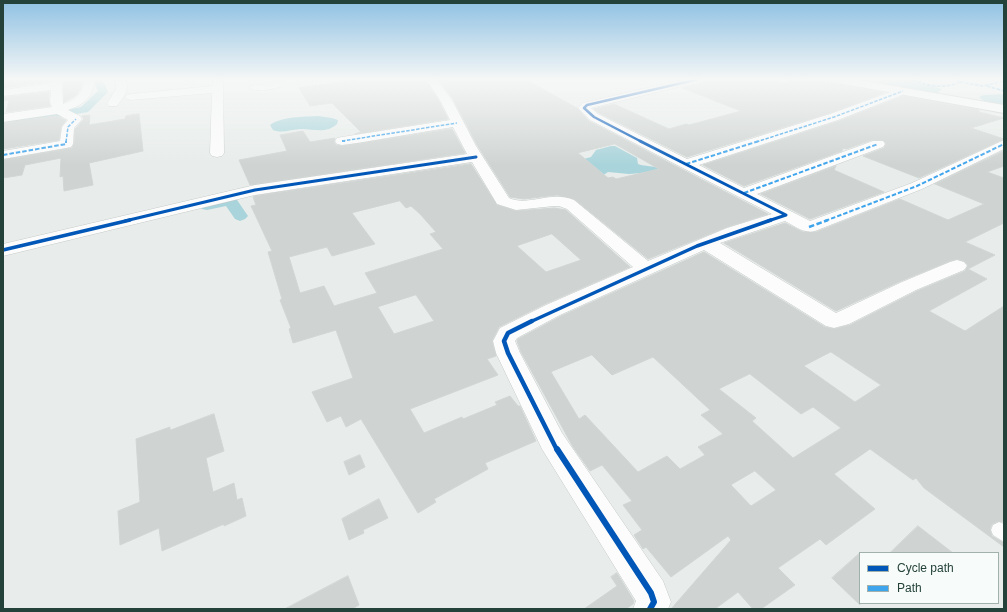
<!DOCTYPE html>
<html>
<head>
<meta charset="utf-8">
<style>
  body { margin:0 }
  #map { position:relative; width:1007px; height:612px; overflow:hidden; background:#e8edeb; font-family:Helvetica,sans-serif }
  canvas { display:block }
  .frame { position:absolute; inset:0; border:4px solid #24423a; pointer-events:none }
  .legend { position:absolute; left:859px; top:552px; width:140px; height:52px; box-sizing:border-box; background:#f7fbf9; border:1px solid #a3b1ad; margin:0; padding:5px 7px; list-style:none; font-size:12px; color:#24423a }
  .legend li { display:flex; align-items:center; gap:8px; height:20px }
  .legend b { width:20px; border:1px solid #a3b1ad }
</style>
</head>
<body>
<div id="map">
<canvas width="1007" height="612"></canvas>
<div class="frame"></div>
<ul class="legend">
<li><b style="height:5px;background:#0057b8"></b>Cycle path</li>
<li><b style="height:5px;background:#3ea4ec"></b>Path</li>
</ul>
</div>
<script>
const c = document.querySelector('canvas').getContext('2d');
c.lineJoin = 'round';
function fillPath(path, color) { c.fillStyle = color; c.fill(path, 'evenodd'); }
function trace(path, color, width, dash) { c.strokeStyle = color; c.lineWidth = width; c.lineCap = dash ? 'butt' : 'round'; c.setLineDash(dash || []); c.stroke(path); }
fillPath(new Path2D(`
  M850 79H907L942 89 936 94Z
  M1004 94V107L985 102 979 97 984 95Z
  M318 116 332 118 338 120 337 124C326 134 315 129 301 129 291 129 283 134 273 130L270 125C282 116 304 117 318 116Z
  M611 146H615L637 158 638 164C646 167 653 165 660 169L653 172 629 174 608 172 602 176 576 161 591 157 596 150Z`), '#a9d4db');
fillPath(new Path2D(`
  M92 79H102L108 92 88 112 41 120 3 123V117L41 114 81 107 98 91Z
  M230 196 235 197 248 216 245 219 240 221 235 219 226 206 207 210 202 209 200 206 202 203Z`), '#a9d4db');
const building = new Path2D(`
  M3 79H50V82L3 88Z
  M64 79H83L81 88 75 96 64 102Z
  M363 79H425L439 101 448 119 355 134 361 132 332 103 310 106 299 88Z
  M438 79H525L577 108 589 121 768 214 727 227 648 259 574 199 557 195 524 199 510 197 477 145 453 99ZM615 144 659 169 616 179 613 177 608 178 578 153Z
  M705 79H772L784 83 794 79 808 80 813 79 884 93 830 113 687 157 599 113 594 109 614 104 669 129 686 124 689 125 741 111 682 88 703 82Z
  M49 92V102L50 106 6 112 9 100 3 101V97Z
  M903 96 979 110V112L1004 118 971 128 1004 139 919 178 863 156 884 148 886 143 883 140H872L846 149 843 148 842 151 744 186 703 165 839 121Z
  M139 114 143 151 89 163 93 185 64 191 63 176 60 177 61 158 25 165 22 175 3 178V160L72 148 74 144 75 129 84 119 82 116 90 115 89 125 125 119 126 116Z
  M57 116 66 120 61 127 59 140 3 149V123Z
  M452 129 465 153 250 185 239 160 287 151 280 135 303 131 310 142 335 138 334 142 336 145 342 146Z
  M1004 151V166L987 172 1004 178V223L965 242 995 255 968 269 987 279 929 311 965 331 1004 306V522L998 521 992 524 990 529 992 536 1004 543V547L924 488 916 478 913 480 870 449 834 474 875 509 826 545 820 539 778 568 795 585 761 609H753L738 592 715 609H671L731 540 728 536 671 577 646 547 643 549 634 535 642 530 623 505 632 501 602 465 590 471 573 447 521 352 517 341 518 339 561 316 704 252 825 327 834 329 850 325 917 291 965 271 968 265 964 261 957 259 950 261 901 281 836 311 724 243 785 223 803 232H816L900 199 948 220 984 204 935 184ZM831 352 881 385 855 402 804 366ZM592 355 612 375 653 357 710 410 701 415 723 434 698 447 705 455 680 469 667 456 638 472 585 415 579 419 551 372ZM750 374 801 414 813 407 841 428 793 458 752 421 756 418 719 389ZM755 471 776 490 751 506 731 485Z
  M471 164 497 205 516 211 554 208 566 210 630 267 545 304 499 327 492 341 496 356 487 359 498 375 410 409 424 433 462 417 463 419 497 405 495 402 510 396 518 406H520L536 441 485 463 488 469 434 499 436 502 418 513 361 419 346 427 341 416 327 422 312 392 353 378 336 330 293 343 289 329 291 328 280 300 282 299 268 252 272 251 251 206 256 205 253 197 255 196ZM400 201 406 208 411 206 420 214 436 232 430 234 443 249 365 273 377 293 334 306 324 286 300 293 289 257 327 247 332 256 375 244 352 213ZM552 234 581 260 546 272 517 246ZM416 295 434 321 394 334 378 307Z
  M836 166 834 170 884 192 810 219 761 194Z
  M214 414 224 451 206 458 213 492 234 483 237 500 242 498 246 516 224 526V524L162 551 159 528 120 545 118 511 140 502 136 439 170 427V430Z
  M360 455 365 467 349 475 344 462Z
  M379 499 388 518 363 530 364 533 349 540 342 519Z
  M918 526 953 553H890Z
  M860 553V605L832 578Z
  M617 573 634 601 633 604 626 609H584L617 586 611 577Z
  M348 576 359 605 352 609H285Z`);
fillPath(building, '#cfd4d2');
trace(building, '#d1d6d4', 1);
const service = new Path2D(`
  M999 522 1004 524V542L993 535 991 530 993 525Z`);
const minor = new Path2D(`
  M52 79H62L63 104C77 99 82 94 85 79H95C93 97 85 104 68 110L80 116 82 119 74 128 73 144 71 147 66 148 3 159V151L60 141 62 127 68 120 57 114 3 122V114L52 107 50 102 51 90 3 96V90L51 83Z
  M115 79H125C131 89 123 98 117 106H109L107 104 116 89Z
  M213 79H223L224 153 222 156 217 157 212 156 210 153 212 93 131 100 127 99 125 97 127 95 131 94 212 86Z
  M273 79H283L285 84C281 89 253 93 249 88L250 86 274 82Z
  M426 79H436L452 100 476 146 509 198C528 207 551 190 574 200L648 261 727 228 772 214 590 120 578 108 583 103 685 79H704L703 81 591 108 598 114 687 159 830 114 899 89H907L909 91 907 93 838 120 699 165 744 188 873 141H883L885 144 883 147 757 194 810 221 912 183 1004 140V149L922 189 815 231C804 234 795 226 785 221L720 243 836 313 902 282 950 262 957 260 964 262 967 266 964 270 916 290 849 324 834 328 826 326 704 250 560 315 517 338 515 341 520 353 562 433 663 581 671 602 668 609H633L636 601 542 449 496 353 493 341 500 328 546 305 633 267 567 209 559 206H554L516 210 497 204 472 162 255 195 3 256V244L255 185 467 154 453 127 357 143 342 145 337 144 335 141 337 138 342 137 450 120 440 100Z`);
const tertiary = new Path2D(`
  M827 79H852L1004 105V113L833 82Z`);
trace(service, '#c5cac8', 1);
trace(minor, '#c5cac8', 1);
trace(tertiary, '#c5cac8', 2);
fillPath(service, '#fcfcfc');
fillPath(minor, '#fcfcfc');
fillPath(tertiary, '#fcfcfc');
trace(new Path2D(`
  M913 79C928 87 944 89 960 82L956 79
  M960 82 983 86 1004 81
  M987 86 1004 91
  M342 141 457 123
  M66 142 68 127 76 119
  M756 142 834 117 903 91`), '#3ea4ec', 1.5, [3.5, 1.5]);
trace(new Path2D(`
  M342 141H345
  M3 155 66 144V141
  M686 164 759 141
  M744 193 878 144
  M825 221 917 186 1004 144`), '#3ea4ec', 2, [4.5, 2]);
trace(new Path2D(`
  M809 227 828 220`), '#3ea4ec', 2.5, [5.5, 2.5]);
trace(new Path2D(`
  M642 142 594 117 584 108 587 105 699 79`), '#0057b8', 2.5);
trace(new Path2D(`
  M640 141 786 215 768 221
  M125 221 255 190 476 157`), '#0057b8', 3);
trace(new Path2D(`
  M3 250 130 220
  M530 322 697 246 771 220`), '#0057b8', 3.5);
trace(new Path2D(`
  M532 321 508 333 504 341 508 353 557 450`), '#0057b8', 4.5);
trace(new Path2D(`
  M557 449 651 593 654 602 650 609`), '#0057b8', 6);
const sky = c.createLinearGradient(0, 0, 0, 165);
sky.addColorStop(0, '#8fc1e3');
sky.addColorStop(0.48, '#f5f7f6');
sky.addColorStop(1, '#f5f7f600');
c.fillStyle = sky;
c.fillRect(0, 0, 1007, 165);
</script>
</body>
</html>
